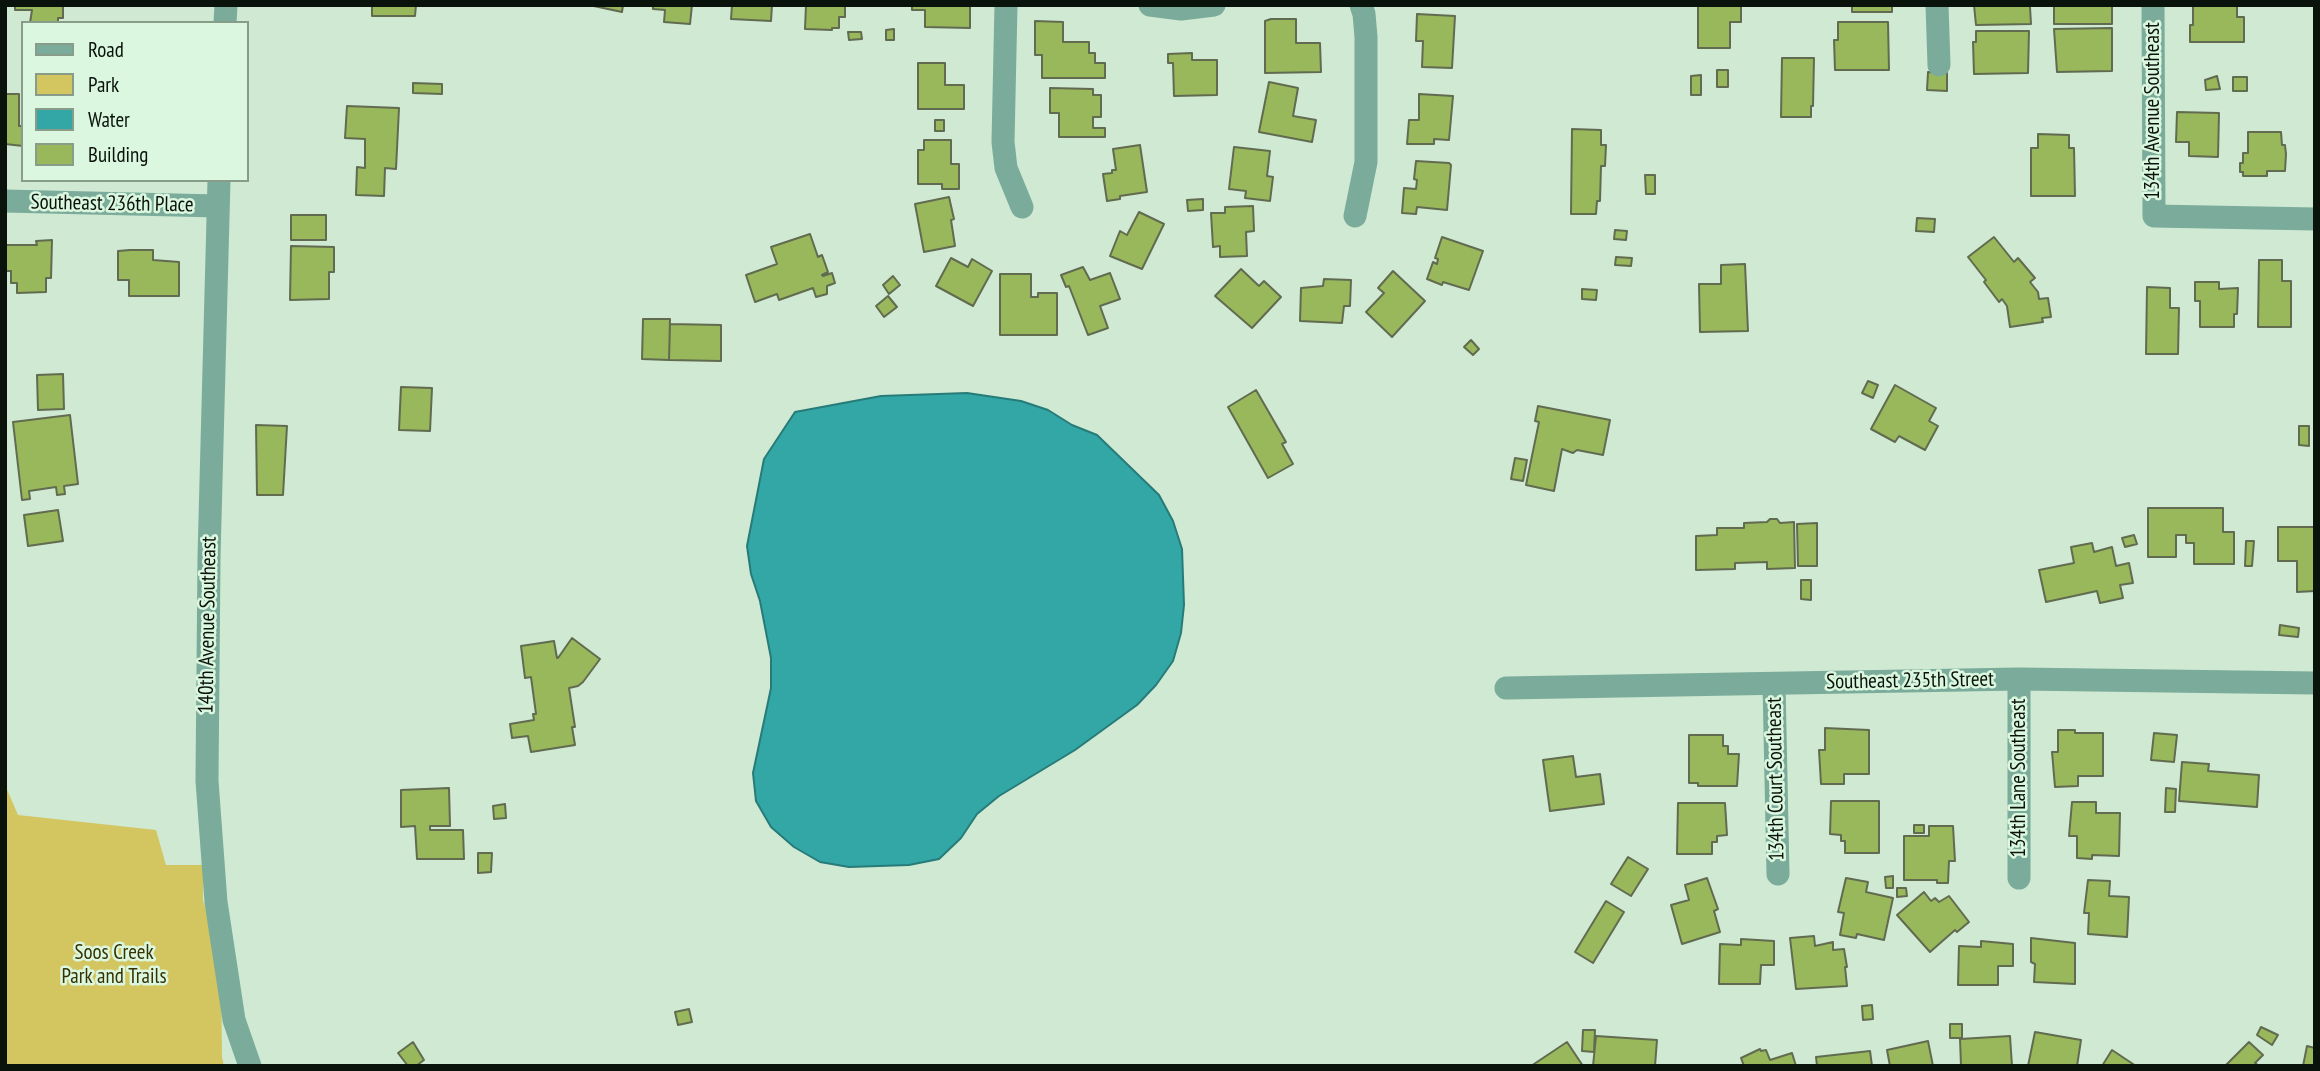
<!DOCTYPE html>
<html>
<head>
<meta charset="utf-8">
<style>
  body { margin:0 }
  #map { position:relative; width:2320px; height:1071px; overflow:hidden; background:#cfe9d2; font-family:"PT Sans Narrow",sans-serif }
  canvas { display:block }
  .frame { position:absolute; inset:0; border:7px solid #0a130b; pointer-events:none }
  .legend { position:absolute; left:21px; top:21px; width:228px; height:161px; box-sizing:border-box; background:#dcf7df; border:2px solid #889c8a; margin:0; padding:9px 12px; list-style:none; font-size:21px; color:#0a130b }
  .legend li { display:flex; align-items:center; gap:14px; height:35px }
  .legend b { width:35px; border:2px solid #889c8a }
</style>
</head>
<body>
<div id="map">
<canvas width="2320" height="1071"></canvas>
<div class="frame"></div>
<ul class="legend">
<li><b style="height:9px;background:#7bab9a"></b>Road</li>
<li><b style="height:19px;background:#d3c661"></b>Park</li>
<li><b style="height:19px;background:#33a7a6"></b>Water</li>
<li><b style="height:19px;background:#99b85b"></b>Building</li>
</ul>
</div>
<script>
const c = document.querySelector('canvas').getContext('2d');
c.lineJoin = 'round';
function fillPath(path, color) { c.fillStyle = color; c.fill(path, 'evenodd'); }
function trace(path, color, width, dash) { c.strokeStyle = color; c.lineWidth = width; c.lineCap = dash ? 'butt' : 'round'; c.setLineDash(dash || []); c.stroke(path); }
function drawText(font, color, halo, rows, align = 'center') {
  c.font = font + ' "PT Sans Narrow",sans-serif'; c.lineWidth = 5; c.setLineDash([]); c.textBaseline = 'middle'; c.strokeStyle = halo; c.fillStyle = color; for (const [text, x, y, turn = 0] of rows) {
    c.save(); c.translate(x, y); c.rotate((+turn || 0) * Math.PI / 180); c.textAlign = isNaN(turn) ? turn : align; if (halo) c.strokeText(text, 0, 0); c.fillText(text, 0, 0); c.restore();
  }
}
fillPath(new Path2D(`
  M5 785 18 815 156 830 166 865H203V900L221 963 222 1057 224 1066H5Z`), '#d3c661');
const water = new Path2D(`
  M967 393 1021 401 1048 410 1072 425 1097 435 1159 495 1173 521 1182 549 1184 605 1181 633 1173 661 1156 685 1137 705 1075 750 999 796 977 814 961 838 939 859 909 865 849 867 820 862 794 847 771 827 756 801 753 773 771 688V658L760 601 751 574 747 546 764 459 795 412 881 396Z`);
fillPath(water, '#33a7a6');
trace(water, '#277b78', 2);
const building = new Path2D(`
  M15 5H63V18H58V23H30L32 10H15Z
  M372 5H416L415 16H372Z
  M589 5H623L622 12Z
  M653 5H692L690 24 664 22 665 10 653 9Z
  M732 5H772L771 21 731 19Z
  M806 5H845V17H839V28H832V30L805 29Z
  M912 5H970V28L925 27V10H912Z
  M1698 5H1741V22H1730V48H1698Z
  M1832 5H1892V12H1852V6Z
  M1974 5H2028L2030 7 2031 24 1976 25Z
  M2054 5H2112V24H2054Z
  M2193 6H2237V17H2244V42H2190V25H2193Z
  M1417 14 1455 16 1452 68 1422 67 1423 41H1416Z
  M1271 19H1296V43H1320L1321 72 1265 73V21Z
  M1035 21 1063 22V42H1089V53H1095V63H1105V78H1042V55H1035Z
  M1838 22H1888L1889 70H1835L1834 40H1838Z
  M2112 28V71L2057 72 2054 29Z
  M894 29V40H886V30Z
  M1976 31H2029L2028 73 1974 74 1973 42H1976Z
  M848 32H861L862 39 849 40Z
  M1192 53V60H1217V95L1174 96 1173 63H1168V54Z
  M1782 58H1814L1813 106H1811V117H1781Z
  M918 63H945V85H964V109H918Z
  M1717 70H1728V87H1717Z
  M1928 72 1947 73V91L1927 90Z
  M1701 75V95H1691V76Z
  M2217 76 2220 89 2206 90 2205 80Z
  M2233 77H2247V91H2233Z
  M1269 82 1298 88 1293 116 1316 120 1312 142 1259 132Z
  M413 83 442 84V94L413 93Z
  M1050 88 1093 89V95H1101V117H1093V128H1105V137H1059V113H1050Z
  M5 94H19V126H23V146L5 144Z
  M1419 94 1453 96 1449 140 1434 139V144H1407L1409 120H1419Z
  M347 106 399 108 396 169 385 168 384 196 356 195 357 167 365 168V139L345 138Z
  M2177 112 2219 113 2218 157 2189 156V142H2176Z
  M935 120H944V131H935Z
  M1572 129 1601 130V145H1606L1605 166H1601L1600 201H1597L1596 214H1571Z
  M2248 132H2281L2282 145H2285L2286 154 2285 171H2267V176H2243V172H2240V163H2243V153H2248Z
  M2038 134 2069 135V148H2074L2075 196H2031V148H2038Z
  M924 140H951V164H959V189H942V184H918V150H924Z
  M1140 145 1147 192 1120 196V199L1107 201 1103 174 1112 173V170H1116L1113 149Z
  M1234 147 1270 151 1267 176 1273 177 1270 201 1245 198 1246 191 1229 189Z
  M1416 161 1449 163 1451 165 1447 210 1417 207 1416 214 1402 213 1404 188 1416 189 1417 180 1414 179Z
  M1645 175H1655V194H1646Z
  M949 197 954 219 951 220 955 246 924 252 915 204Z
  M1203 199V210L1188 211 1187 200Z
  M1253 206 1254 231 1246 232 1247 256 1220 257V246L1213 247 1211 213H1225V207Z
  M1139 212 1164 224 1142 269 1110 256 1120 231 1127 235Z
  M291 215H326V240H291Z
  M1917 218 1935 219 1934 232 1916 231Z
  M1615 230 1627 231 1626 240 1614 239Z
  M810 234 818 257 822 255 828 272 822 275 823 276 832 273 835 283 827 286V294L816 297 813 288 779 300 777 294 755 302 746 275 777 264 771 247Z
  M1442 237 1483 251 1469 290 1443 282 1442 285 1427 279 1433 262 1437 264 1438 259 1435 258Z
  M1994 237 2014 262 2018 258 2035 278 2030 282 2038 292 2039 299 2048 298 2051 317 2042 318 2043 322 2010 327 2007 306 2002 299 1999 302 1984 282 1986 280 1968 257Z
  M52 240 51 278H46V292L17 293V283H11V271H5V245H37L36 241Z
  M291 246 334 247V272H329V299L290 300Z
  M130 250H153V260L179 262V296H129V280H118V251Z
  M1616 257 1632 258 1631 266 1615 265Z
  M951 258 968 267 972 259 992 271 973 306 936 286Z
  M2259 260H2282V281H2291V327H2258Z
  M1745 264 1748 331 1700 332 1699 284H1721V265Z
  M1083 267 1090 280 1110 273 1120 299 1100 306 1108 328 1088 335 1069 286 1066 287 1061 275Z
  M1241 269 1259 286 1264 281 1281 297 1252 328 1215 296Z
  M1393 271 1425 301 1392 337 1366 312 1384 293 1378 288Z
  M1000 274H1031V297H1038V293H1057V335H1000Z
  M893 276 900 285 889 294 883 285Z
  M1324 279 1351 280 1350 306H1344L1342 323 1300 321 1301 288 1323 286Z
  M2195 282H2219V289L2238 288 2237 314H2234V327H2200V301H2195Z
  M2147 287 2170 288V308H2179L2178 354H2146Z
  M1582 289 1597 290 1596 300 1582 299Z
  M888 296 897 307 884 317 876 306Z
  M643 319H670L669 360 642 359Z
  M670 324 721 325V361L669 360Z
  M1471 340 1479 349 1473 355 1464 347Z
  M63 374 64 409 38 410 37 375Z
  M1868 381 1878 385 1873 398 1862 393Z
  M1895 385 1936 408 1929 421 1938 426 1925 450 1899 436 1895 442 1871 429Z
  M401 387 432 388 430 431 399 430Z
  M1256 390 1286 442 1282 444 1293 464 1268 478 1228 407Z
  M1538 406 1610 420 1603 455 1577 450 1573 453 1562 449 1554 491 1526 485 1539 422 1535 421Z
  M70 415 78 484 64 486 65 494 57 495 56 487 29 491 30 499 22 500 13 422Z
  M256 425 287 426 283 495H257Z
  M2299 426H2309V446L2299 445Z
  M1515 458 1527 460 1523 481 1511 479Z
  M2148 508H2223V532H2234V564H2194V543H2186V535H2176V557H2148Z
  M58 510 63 541 28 546 24 515Z
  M1770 519H1777L1780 523 1794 522 1795 568 1767 569V562L1735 563V569L1696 570V536L1717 535V528H1744V523L1767 522Z
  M1817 523V566H1798L1797 524Z
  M2278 527H2315V591L2297 592V561H2278Z
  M2134 535 2137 544 2125 547 2122 538Z
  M2246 541H2254L2252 566H2245Z
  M2092 543 2094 552 2112 547 2116 566 2129 563 2133 583 2120 585 2123 598 2100 603 2097 591 2046 602 2039 570 2074 563 2071 547Z
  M1801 580H1811V600L1801 599Z
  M2280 625 2299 628 2298 637 2279 635Z
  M572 638 600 659 583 682 578 686 569 688 575 727H572L575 745 531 752 528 736 512 738 510 724 534 720 533 714H536L531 677 525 678 521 646 554 641 557 658H558Z
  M1825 728 1869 730V774H1844V784H1821L1819 750H1825Z
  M2058 730H2075V733H2103V776H2078V786L2055 787 2052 752H2058Z
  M2154 733 2177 735 2174 762 2151 760Z
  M1689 735H1723V746H1728V754H1739L1737 786H1698V783H1689Z
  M1573 756 1576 777 1600 774 1604 804 1550 811 1543 760Z
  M2182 762 2209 764 2208 771 2259 775 2257 807 2179 801Z
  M449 788 450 826H430V830H463L464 859H417L415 826 401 827V790Z
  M2166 788 2176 789 2175 812H2165Z
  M1831 801H1879V853H1845V841H1841V835L1830 834Z
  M2072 802H2096V813H2120L2119 856 2092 855V859L2077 858V836H2069Z
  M1678 803H1725L1727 835 1717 836V842H1712V854H1677Z
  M505 804 506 818 494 819 493 806Z
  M1914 825H1924V833H1914Z
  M1929 826H1953L1955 861H1949L1948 883H1937V880H1904V836H1929Z
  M478 853H492L491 872 478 873Z
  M1628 857 1648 869 1631 896 1611 884Z
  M1893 876V888H1886L1885 877Z
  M1707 878 1718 909 1714 911 1720 932 1682 944 1671 905 1689 900 1685 885Z
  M1846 878 1868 882 1866 892 1893 898 1884 940 1857 934 1856 938 1840 935 1844 913 1838 912Z
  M2088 880 2110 881 2109 896 2129 897 2127 937 2088 934 2089 913H2084Z
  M1897 888H1906L1907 896 1897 897Z
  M1924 892 1931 901 1935 898 1939 902 1949 896 1969 922 1957 932 1955 930 1930 952 1897 915Z
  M1606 901 1624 912 1593 963 1575 952Z
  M1814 936 1815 946 1833 942V950L1844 949 1847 967H1845L1847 986 1796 989 1790 938Z
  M2031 938 2075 943V984L2034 982 2035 964 2031 962Z
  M1741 939 1774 941V965H1761L1760 984H1719L1720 944 1741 945Z
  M1981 941 2013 944V966H1998V985H1958L1959 946 1981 947Z
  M1872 1005 1873 1019 1863 1020 1862 1006Z
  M689 1009 692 1022 678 1025 675 1012Z
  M1950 1024H1962V1038H1950Z
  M2261 1027 2278 1035 2272 1045 2257 1035Z
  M1583 1030H1595L1594 1052 1582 1051Z
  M2035 1032 2081 1040 2077 1066H2028Z
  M1596 1036 1657 1040 1655 1066H1593Z
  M2010 1036 2012 1066H1961L1960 1039Z
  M1928 1041 1933 1066H1890L1887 1050Z
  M413 1042 424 1060 416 1066H408L398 1053Z
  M1567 1042 1583 1066H1531Z
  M2249 1042 2263 1055 2255 1063 2259 1066H2225Z
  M2307 1046 2315 1048V1066H2303Z
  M1760 1049 1761 1051 1766 1050 1770 1060 1792 1053 1796 1066H1744L1741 1058Z
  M2112 1050 2136 1066H2102Z
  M1870 1051 1872 1066H1817L1816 1057Z`);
fillPath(building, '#99b85b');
trace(building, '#616b50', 2);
trace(new Path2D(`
  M1006 5 1003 142 1006 168 1022 207
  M1150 5 1181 9 1214 5
  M1937 5 1939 65
  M2153 5 2154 216 2315 219
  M225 23 226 5
  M219 180 209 557 207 781 216 902 234 1020 250 1066
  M5 201 218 206
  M1355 216 1366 162V37L1364 14 1361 5
  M2019 679V878
  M1774 684 1778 874
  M1506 688 2019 679 2315 683`), '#7bab9a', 23);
drawText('21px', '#0a130b', '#dcf7df', [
  ["134th Avenue Southeast",2153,111,-90],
  ["Southeast 236th Place",112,204,1],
  ["140th Avenue Southeast",208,625,-89],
  ["Southeast 235th Street",1910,681,-1],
  ["134th Lane Southeast",2019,778,-90],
  ["134th Court Southeast",1776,779,-91]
]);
drawText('21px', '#373203', '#dcf7df', [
  ["Soos Creek",114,953],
  ["Park and Trails",114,977]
]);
</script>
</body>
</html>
